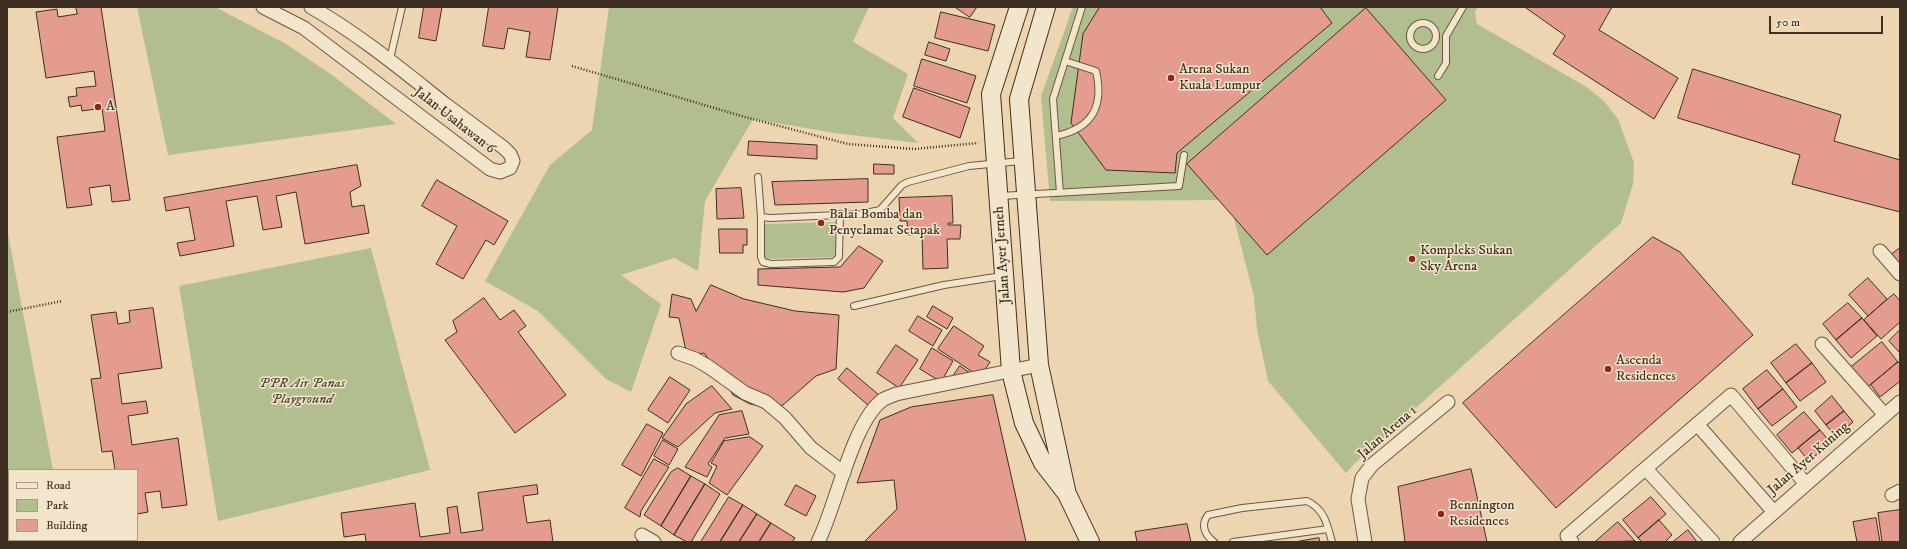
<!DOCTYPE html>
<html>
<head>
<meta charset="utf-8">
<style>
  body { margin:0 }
  #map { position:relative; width:1907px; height:549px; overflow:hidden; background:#ecd5b0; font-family:"IM FELL DW Pica",serif }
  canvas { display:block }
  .frame { position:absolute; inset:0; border:8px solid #3e2f23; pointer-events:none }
  .legend { position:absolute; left:8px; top:469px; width:130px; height:72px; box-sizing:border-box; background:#f3e4cc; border:1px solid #ab9c88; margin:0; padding:5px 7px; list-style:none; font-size:12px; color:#3e2f23 }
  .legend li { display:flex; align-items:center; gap:8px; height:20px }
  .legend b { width:20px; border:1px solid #ab9c88 }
  .scale { position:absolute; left:1769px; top:16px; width:114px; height:18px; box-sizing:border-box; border:2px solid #3e2f23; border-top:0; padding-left:5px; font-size:12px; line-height:14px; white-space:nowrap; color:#3e2f23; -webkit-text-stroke:3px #f3e4cc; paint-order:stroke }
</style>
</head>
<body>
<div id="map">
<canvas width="1907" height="549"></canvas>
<div class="frame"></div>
<ul class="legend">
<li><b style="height:5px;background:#f3e4cc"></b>Road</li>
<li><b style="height:11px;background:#b3be8e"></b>Park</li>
<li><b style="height:11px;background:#e59c90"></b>Building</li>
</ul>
<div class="scale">50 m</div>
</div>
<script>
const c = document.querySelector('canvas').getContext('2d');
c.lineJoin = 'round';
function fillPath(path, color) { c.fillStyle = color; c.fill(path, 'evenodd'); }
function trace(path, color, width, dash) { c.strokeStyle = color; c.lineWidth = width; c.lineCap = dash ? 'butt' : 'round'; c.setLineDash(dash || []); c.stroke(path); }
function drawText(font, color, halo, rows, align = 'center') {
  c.font = font + ' "IM FELL DW Pica",serif'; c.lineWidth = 3; c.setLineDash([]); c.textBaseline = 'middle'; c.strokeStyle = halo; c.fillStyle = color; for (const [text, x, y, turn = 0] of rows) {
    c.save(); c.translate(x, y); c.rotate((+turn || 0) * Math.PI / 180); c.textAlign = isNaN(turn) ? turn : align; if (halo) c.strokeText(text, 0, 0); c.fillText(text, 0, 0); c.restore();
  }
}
fillPath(new Path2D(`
  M137 7 217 8 286 44 332 75 396 124 168 155Z
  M609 7H869L853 42 908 74 893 118 918 143 835 133 753 119 705 201 698 271 674 258 621 275 661 304 631 392 606 379 538 311 485 281 550 165 592 130Z
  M1073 7H1478L1475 12 1477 24 1585 86 1603 100 1618 119 1634 163 1633 184 1621 223 1356 462 1346 473 1268 381 1257 329 1254 296 1229 200 1050 201 1041 96Z
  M836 222 837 257 765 259 764 224Z
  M7 229 53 470H9V540H67V542H7Z
  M371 248 430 470 218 521 179 286Z`), '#b3be8e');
const building = new Path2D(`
  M76 7H101L130 200 112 202 110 185 89 188 92 205 67 208 57 137 105 131 102 108 82 111 81 105 70 107 68 97 77 96 76 88 96 86 94 71 46 78 36 12 57 9 58 17 77 14Z
  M424 7H442L436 41 419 38Z
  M489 7H558L550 60 526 57 530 32 508 28 504 49 483 46Z
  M955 7H977L970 17Z
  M1100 7H1320L1332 23 1177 153 1175 173 1106 170 1071 123 1083 34Z
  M1525 7H1612L1599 30 1678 78 1654 119 1553 54 1565 36Z
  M1366 8 1446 100 1267 255 1187 164Z
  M941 12 995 25 988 51 935 38Z
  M929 42 950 49 946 61 925 55Z
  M922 59 976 76 967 103 914 86Z
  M1693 69 1841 115 1834 141 1900 160V212L1792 184 1800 155 1678 118Z
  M914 88 970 108 960 138 903 117Z
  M749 141 817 145V159L748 155Z
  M874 164 894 165V174H874Z
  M357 165 361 186 350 192 352 207 364 205 369 233 305 244 296 192 276 196 282 227 263 230 257 196 226 201 234 246 180 256 177 243 195 240 189 207 166 211 164 198Z
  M868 179V202L775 205 772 182Z
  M437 180 508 221 494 245 486 240 463 279 436 264 457 226 422 206Z
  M741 188 744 218 717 219 716 189Z
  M952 196 953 223H948V225H961L960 239H947L948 268 923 269 922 234 908 235 907 221H900L899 198Z
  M719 229H747V245H743V253H720Z
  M1653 237 1680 252 1753 335 1556 508 1463 403Z
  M859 246 883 261 864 288 843 292 758 285V269L840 267Z
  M1900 248V264L1892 254Z
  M1868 278 1887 299 1868 316 1849 295Z
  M711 285 744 299 795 311 839 315 836 369 816 376 783 405 770 408 750 404 733 395 722 377 704 353 687 356 679 318 669 317 672 294 691 299 696 311Z
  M1894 294 1900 301V322L1881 339 1864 320Z
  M484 298 500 320 514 310 526 326 518 332 566 395 515 433 445 340 457 332 453 321Z
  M1848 303 1862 318 1836 340 1823 324Z
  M933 306 953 318 947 329 927 317Z
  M153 308 162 368 118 374 122 404 146 401 148 413 128 416 132 445 178 438 187 505 162 508 160 491 145 493 148 512 137 514V470H115L112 451 102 452 91 379 101 378 91 315 116 312 118 324 130 322 129 311Z
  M918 316 942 330 933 346 909 331Z
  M1862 318 1877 336 1851 358 1836 340Z
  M954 326 984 346 978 355 990 362 980 377 938 349Z
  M1900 330V353L1889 341Z
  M1882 342 1898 362 1866 388 1850 368Z
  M1796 344 1812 363 1786 383 1771 363Z
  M896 345 918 360 899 388 877 373Z
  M932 348 953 361 941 382 920 369Z
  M1898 362 1900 364V383L1899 382 1880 397 1871 385Z
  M1812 363 1826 382 1800 401 1786 383Z
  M960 366 970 373 951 379Z
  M847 368 879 395 869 406 838 379Z
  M1767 370 1783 389 1758 409 1743 389Z
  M670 377 690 390 668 423 648 410Z
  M712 386 732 409 715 413 678 447 662 438 686 404Z
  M1783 389 1797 407 1772 426 1758 409Z
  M993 395 1026 542H864L897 509 894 480 857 483 880 420 911 407Z
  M1832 396 1844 411 1826 425 1815 411Z
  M742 411 749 434 725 438 708 464 712 467 707 477 685 467 719 415Z
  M1844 411 1853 422 1836 437 1826 425Z
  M1804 412 1820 430 1792 453 1777 435Z
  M647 424 663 433 641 476 622 465Z
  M1820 430 1831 443 1809 461 1798 448Z
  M750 437 763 446 727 495 709 483 717 466 711 463 724 441Z
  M663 440 678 449 669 465 654 456Z
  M654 459 669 467 641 511 640 517 625 508Z
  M678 468 691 476 661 526 644 515 671 472Z
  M1471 469 1487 542H1405L1398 487Z
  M691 476 705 484 674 535 661 526Z
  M705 484 720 494 691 542H687L674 535Z
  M537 485 538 494 523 496 527 523 550 520 553 542H366L365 534 344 537 341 513 415 503 420 537 450 533 447 508 457 506 461 533 483 530 478 493Z
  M796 485 816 496 806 516 785 505Z
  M729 497 743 505 720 542H701Z
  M1651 497 1666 514 1638 538 1623 520Z
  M743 505 757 514 739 542H720Z
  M1900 510V542H1882L1878 513Z
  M757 514 771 523 759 542H739Z
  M1876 518 1880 542H1857L1853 522Z
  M1659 520 1672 535 1665 542H1642L1638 538Z
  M1618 522 1635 541 1595 542Z
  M771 523 795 538 792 542H759Z
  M1187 524 1191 542H1137L1135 532Z
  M1688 530 1697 542H1673Z
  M1319 538 1320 542H1295Z`);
fillPath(building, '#e59c90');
trace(building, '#3e2f23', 1);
const service = new Path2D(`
  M1410 36a13 13 0 1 1 26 0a13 13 0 1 1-26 0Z
  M390 59 402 7
  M1438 76 1446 63V36L1463 7
  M1056 136C1093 128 1104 106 1096 71L1065 61
  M758 177 761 217
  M1060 193 1053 99 1082 7
  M1000 196 1179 186 1184 155
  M840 214 839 257 834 262 771 264 763 262 761 257V217L771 218 861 214 880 210 902 185 908 182 969 166 1021 161
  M854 306 944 285 1002 276
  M1214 542C1205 535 1200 525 1208 515L1242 508 1307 501C1325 510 1327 524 1332 542
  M1233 542 1328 529`);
const minor = new Path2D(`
  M263 7 304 28 490 169 500 172 510 168 513 161 510 154 504 148C485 134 465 119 445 104 402 70 360 35 311 7
  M1880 251 1900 274
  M1822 344 1885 415
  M678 353 695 359 709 367 745 393 766 402 785 418 811 448 844 473
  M1697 424 1773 511
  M1646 469 1713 542
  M1892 495 1900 491
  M642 535 654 542
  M818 542C836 507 853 419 884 399 888 397 892 396 896 394L1039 365
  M1365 542 1358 499 1362 478 1372 465 1448 402
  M1572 542 1567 536 1731 395 1805 483
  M1740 542 1900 402`);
const secondary = new Path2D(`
  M1019 7 991 94 1011 371 1024 423 1043 463 1067 494 1090 542
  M1046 7 1019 99 1039 365 1066 490`);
trace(service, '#6a5846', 8);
trace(minor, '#6a5846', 15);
trace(secondary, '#3e2f23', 20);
trace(new Path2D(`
  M572 66 745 117 848 144 914 149 978 143
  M7 312 62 301`), '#3e2f23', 2.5, [1, 2]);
trace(service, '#f3e4cc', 6);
trace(minor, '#f3e4cc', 13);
trace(secondary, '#f3e4cc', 18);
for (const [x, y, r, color] of [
  [1171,78,4,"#8f2418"],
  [98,107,4,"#8f2418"],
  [821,223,4,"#8f2418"],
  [1412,259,4,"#8f2418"],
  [1608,369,4,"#8f2418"],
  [1441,514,4,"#8f2418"]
]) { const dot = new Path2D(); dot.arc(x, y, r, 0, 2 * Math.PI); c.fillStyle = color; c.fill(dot); trace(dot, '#f3e4cc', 1.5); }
drawText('14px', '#3e2f23', '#f3e4cc', [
  ["Arena Sukan",1179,70],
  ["Kuala Lumpur",1179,86],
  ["A",106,107],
  ["Balai Bomba dan",829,215],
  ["Penyelamat Setapak",829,231],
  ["Kompleks Sukan",1420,251],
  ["Sky Arena",1420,267],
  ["Ascenda",1616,361],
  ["Residences",1616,377],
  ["Bennington",1449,506],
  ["Residences",1449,522]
], 'left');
drawText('14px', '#3e2f23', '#f3e4cc', [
  ["Jalan Usahawan 6",454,121,38],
  ["Jalan Ayer Jerneh",1003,255,-94],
  ["Jalan Arena 1",1388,433,-41],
  ["Jalan Ayer Kuning",1809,459,-41]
]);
drawText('italic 14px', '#554c38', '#f3e4cc', [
  ["PPR Air Panas",302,384],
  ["Playground",302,400]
]);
</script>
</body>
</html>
